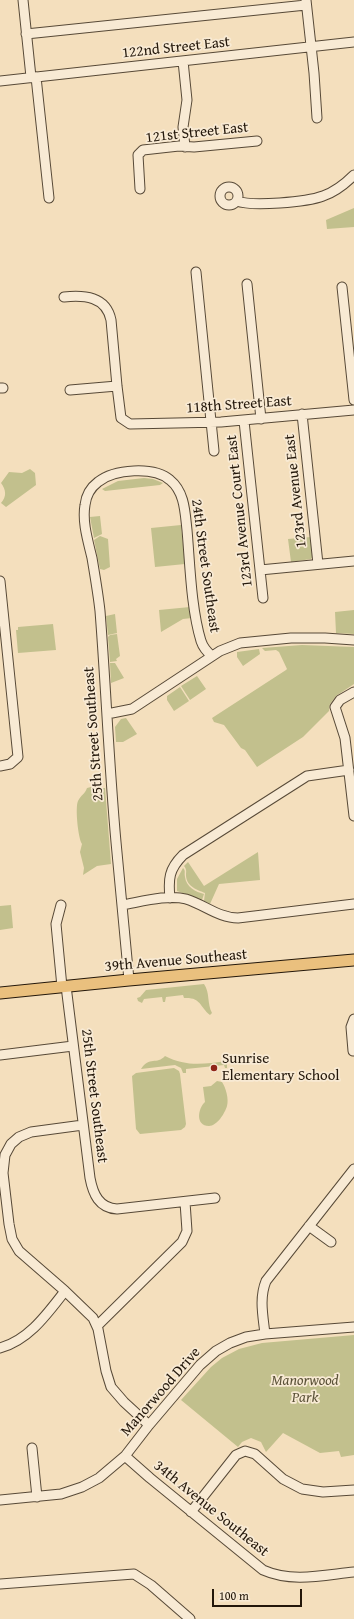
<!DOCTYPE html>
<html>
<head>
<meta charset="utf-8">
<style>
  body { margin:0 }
  #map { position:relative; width:354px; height:1619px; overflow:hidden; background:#f4dfbd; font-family:"Gentium Book Plus",serif }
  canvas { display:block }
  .scale { position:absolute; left:212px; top:1589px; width:90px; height:18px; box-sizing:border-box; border:2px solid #23170a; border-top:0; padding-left:5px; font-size:12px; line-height:14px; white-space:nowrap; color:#23170a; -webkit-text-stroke:3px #f8ead4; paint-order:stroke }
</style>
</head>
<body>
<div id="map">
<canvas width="354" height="1619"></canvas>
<div class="scale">100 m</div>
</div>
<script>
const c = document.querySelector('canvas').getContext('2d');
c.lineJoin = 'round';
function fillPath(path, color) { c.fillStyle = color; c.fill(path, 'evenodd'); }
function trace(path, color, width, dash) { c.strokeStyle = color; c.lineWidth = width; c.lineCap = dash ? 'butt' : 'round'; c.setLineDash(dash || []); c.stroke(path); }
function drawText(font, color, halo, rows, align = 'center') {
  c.font = font + ' "Gentium Book Plus",serif'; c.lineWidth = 3.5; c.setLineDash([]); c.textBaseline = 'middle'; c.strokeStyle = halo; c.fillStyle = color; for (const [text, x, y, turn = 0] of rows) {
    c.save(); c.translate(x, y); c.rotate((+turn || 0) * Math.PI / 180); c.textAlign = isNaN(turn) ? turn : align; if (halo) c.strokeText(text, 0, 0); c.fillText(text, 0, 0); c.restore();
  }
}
fillPath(new Path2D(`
  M354 208V227L327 229 326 220Z
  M30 469 35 473 36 485 6 507 1 503C7 496 6 490 1 483L9 472 22 473Z
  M144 478 153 479 163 483 160 485 105 491 102 489 118 481Z
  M100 516 102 534 94 538 90 517Z
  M181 525 185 564 155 567 151 528Z
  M100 536 108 539 110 567 104 570 100 569 94 540Z
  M311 537 313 556 311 559 291 562 288 539Z
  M190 607 192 618 183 619 161 632 159 610Z
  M354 610V634L336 633 335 612Z
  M115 614 117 633 108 635 106 616Z
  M53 624 56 650 18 653 16 630H18V627Z
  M117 634 120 656 116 659 117 661 110 662 108 637 110 635Z
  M302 645 354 647V684L336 696 330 704 329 711 303 737 257 767 245 750 241 748 224 725 214 722 212 718 286 670 287 669 279 652 276 650 265 651 262 648Z
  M259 649 260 654 243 666 237 657V652Z
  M110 663H115L124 678 111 683Z
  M197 676 206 689 190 700 181 686Z
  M180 687 189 701 174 711 167 700V696Z
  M126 718 137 734 123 742H116L115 727 121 719Z
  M99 785 102 788H105L111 864 97 866 83 875 84 868 80 852 82 844C78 838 75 807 78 801 81 795 85 794 87 788Z
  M258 852 260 880 219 884 210 904 204 901 205 893C198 890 187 887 186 876 186 871 187 870 184 866L188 862 204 886Z
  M183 868C186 871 184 872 185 877 186 887 196 892 204 894L202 900 177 891V879Z
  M11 905 13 928 0 930V906Z
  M204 984C210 992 207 1004 212 1013L210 1015C199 1006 201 997 184 998L183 995 166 997 165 1002H163L162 997 144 999 142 1003 138 1001 137 998 140 997 146 990Z
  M165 1056C186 1067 204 1064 227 1061V1068H225L224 1065 186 1069V1073H183L181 1068 175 1065 141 1069C149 1056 157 1065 165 1056Z
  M174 1068 179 1071 180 1074 186 1124 185 1127 181 1130 140 1134 136 1129 132 1076 136 1073Z
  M217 1081 222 1082C226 1088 229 1099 227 1106 225 1113 217 1126 209 1126 195 1126 198 1108 205 1102L203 1087 211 1086Z
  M354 1335V1455L341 1457 339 1451 320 1453 283 1433 266 1452 261 1442 251 1438 242 1442 238 1447 181 1400 211 1367 222 1358 239 1349 262 1343Z`), '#c2c08d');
const minor = new Path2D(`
  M23 0 31 77
  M306 0 314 73 317 118
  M26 34 306 5
  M183 61 187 100 183 127 185 147
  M36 77 49 198
  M0 81 354 42
  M220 196a9 9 0 1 1 18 0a9 9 0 1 1-18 0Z
  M140 189 138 155 143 150 179 146 194 147 257 141
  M237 201C252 207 307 202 323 196 335 192 345 184 354 175
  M196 272 214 451
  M247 284 261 419
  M342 287 354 400
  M64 297C84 295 106 296 111 320L117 386 121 418 130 424 221 422 354 410
  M0 388H3
  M70 390 117 386
  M302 414 318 564
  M244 421 263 598
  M260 570 354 561
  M0 581 18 757 10 764 0 766
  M354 692 340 700 335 707 345 738 354 816
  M107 714 132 709 220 651 240 643 291 638H325L354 640
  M170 898C168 879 169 869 183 855L307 776 349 770
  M61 905 56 924 62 987
  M122 905C140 902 168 894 186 899 205 905 219 918 238 918L354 904
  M129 980C125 934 120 888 116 842 109 765 106 688 100 611 98 593 95 576 92 558 88 541 82 522 85 505 86 496 90 488 98 482 114 469 154 466 170 480 185 492 185 513 187 530 190 564 191 608 201 641 203 647 207 652 212 656
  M66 986 90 1178C93 1194 99 1208 117 1209L215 1198
  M353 1051 351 1027 354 1019
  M0 1055 73 1046
  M83 1125 31 1132 19 1137 11 1144 5 1155 3 1173 9 1224 12 1239 19 1251 65 1291 93 1318 98 1329 106 1371 111 1387 124 1402 149 1425
  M309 1226 331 1242
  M97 1326 182 1242 187 1231 185 1202
  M265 1334C263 1316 259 1298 266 1281L354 1169
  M0 1348C29 1340 47 1314 65 1291
  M32 1448 37 1497
  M125 1456 150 1478 263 1570C292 1583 324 1575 354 1572
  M0 1500 61 1494 82 1487 99 1478 125 1456 149 1425 200 1365 216 1351 230 1343 246 1337 265 1334 354 1327
  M191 1512 236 1455 245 1451 255 1454 283 1479 302 1489 323 1492 354 1490
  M0 1584 134 1574 151 1585 190 1619`);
const major = new Path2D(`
  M0 993 129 980 354 960`);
trace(minor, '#574937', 11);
trace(major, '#23170a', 13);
trace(minor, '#f8ead4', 9);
trace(major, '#eac07e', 11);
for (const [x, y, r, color] of [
  [214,1068,4,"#8f2418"]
]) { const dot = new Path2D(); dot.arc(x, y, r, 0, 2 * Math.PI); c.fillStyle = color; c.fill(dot); trace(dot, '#f8ead4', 1.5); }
drawText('15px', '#23170a', '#f8ead4', [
  ["122nd Street East",176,48,-6],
  ["121st Street East",197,133,-6],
  ["118th Street East",239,405,-4],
  ["123rd Avenue East",296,491,-96],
  ["123rd Avenue Court East",240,511,-96],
  ["24th Street Southeast",205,566,82],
  ["25th Street Southeast",94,734,-94],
  ["39th Avenue Southeast",176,961,-5],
  ["25th Street Southeast",94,1096,83],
  ["Manorwood Drive",161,1392,-49],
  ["34th Avenue Southeast",211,1509,39]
]);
drawText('15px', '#23170a', '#f8ead4', [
  ["Sunrise",222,1059],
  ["Elementary School",222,1076]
], 'left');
drawText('italic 15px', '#5b5238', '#f8ead4', [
  ["Manorwood",305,1381],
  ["Park",305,1398]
]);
</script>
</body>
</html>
